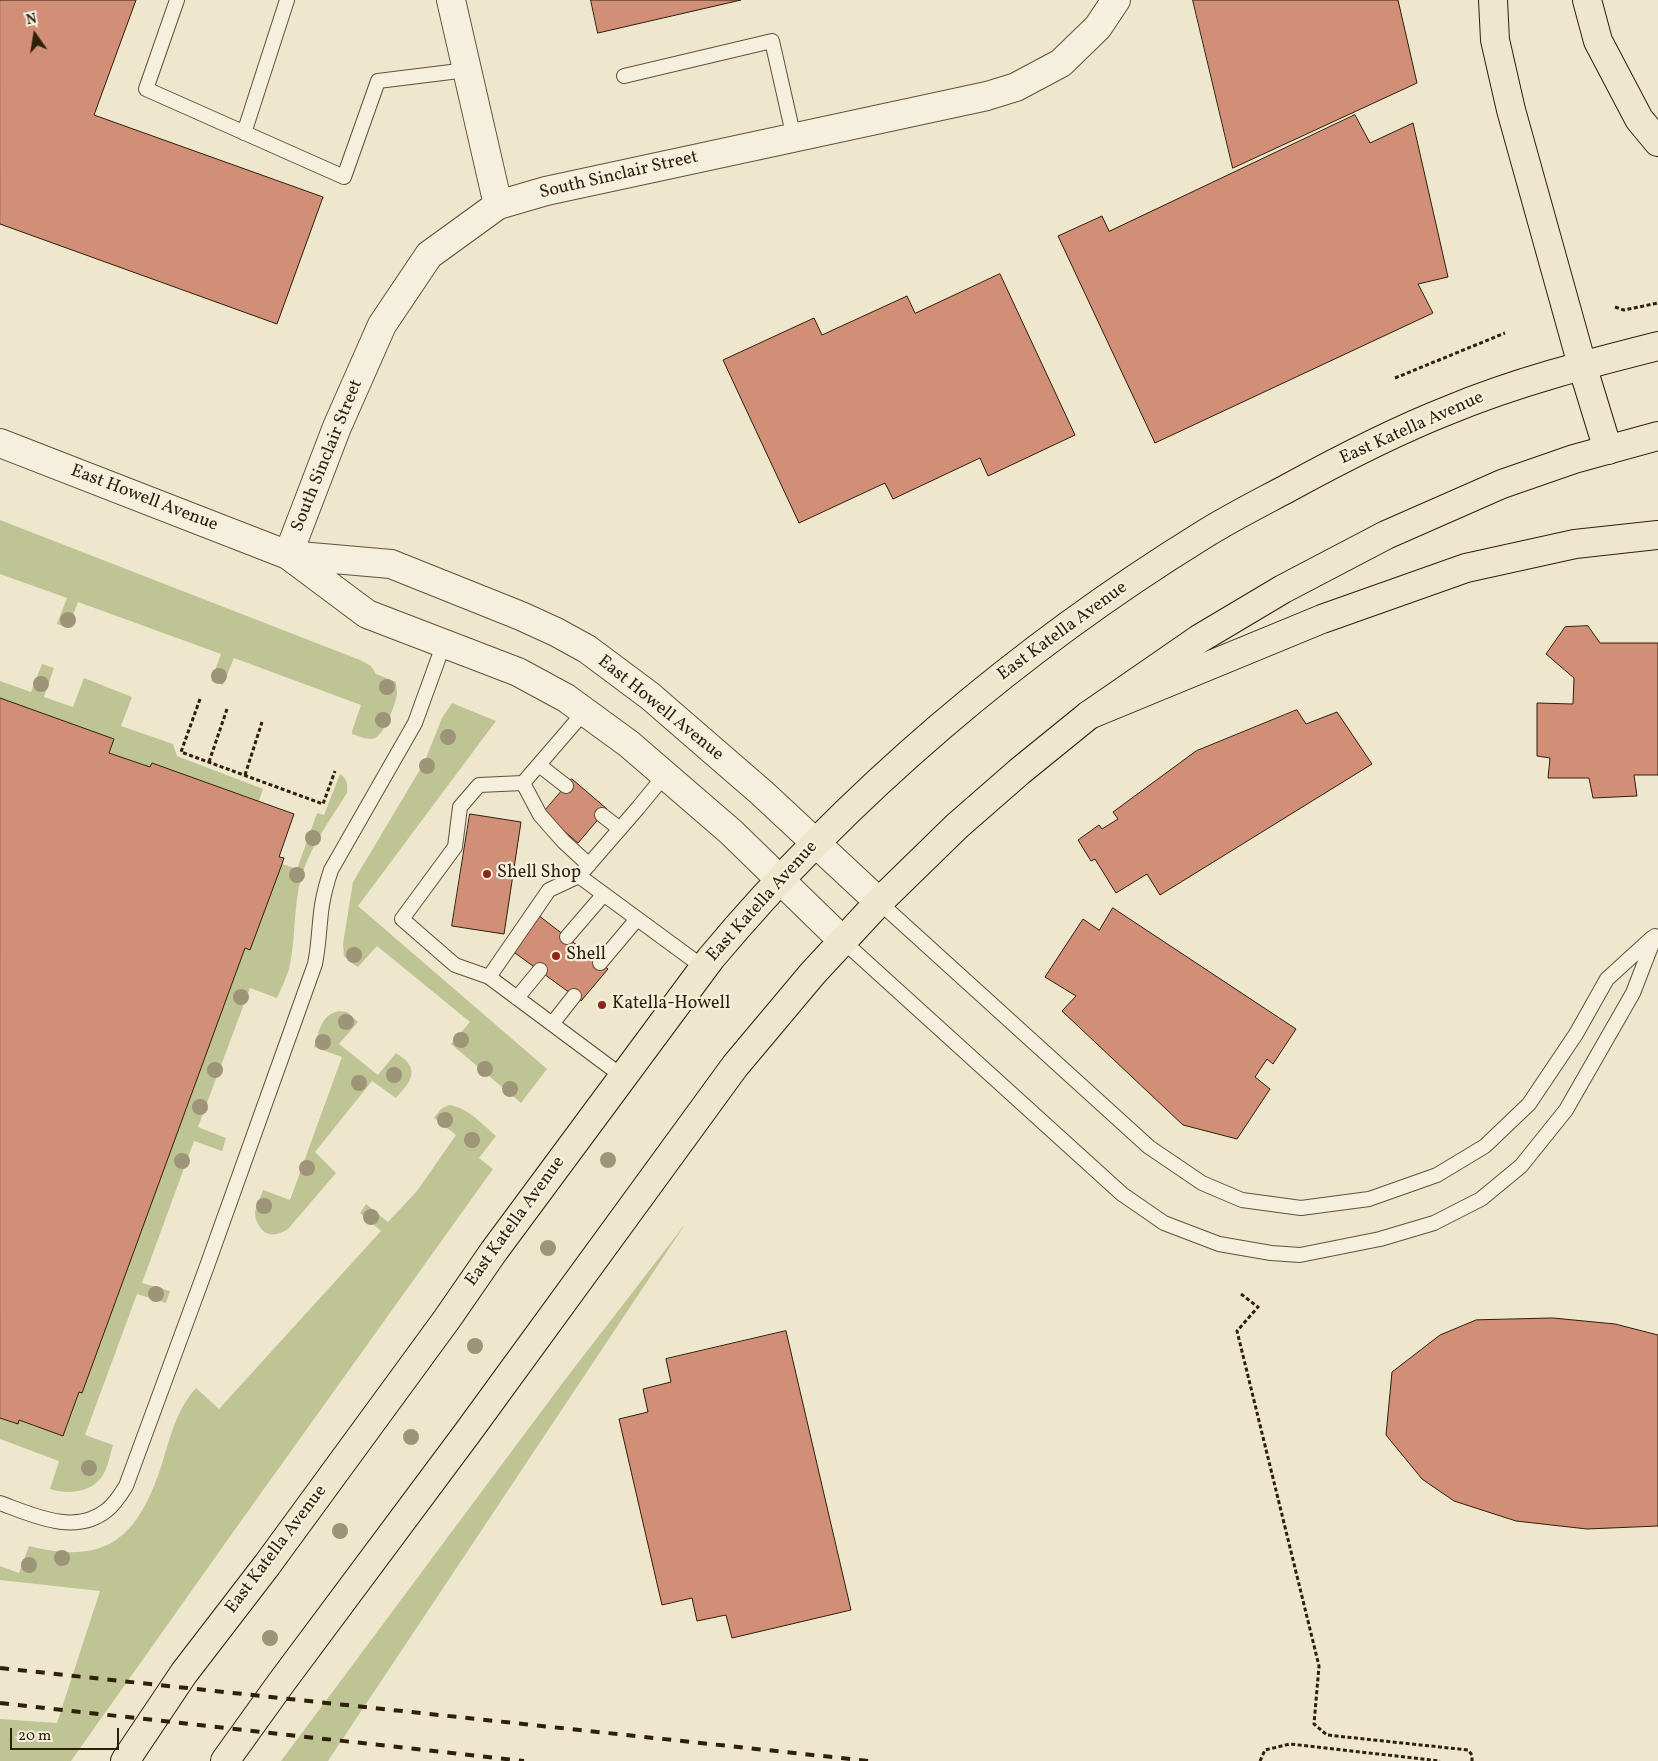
<!DOCTYPE html>
<html>
<head>
<meta charset="utf-8">
<style>
  body { margin:0 }
  #map { position:relative; width:1658px; height:1761px; overflow:hidden; background:#efe7cd; font-family:Vollkorn,serif }
  canvas { display:block }
  .north { position:absolute; left:10px; top:10px; width:50px; height:50px; -webkit-text-stroke:4px #f5efde; paint-order:stroke; rotate:347deg; font-size:14px; font-weight:700; line-height:20px; text-align:center; color:#301f09 }
  .north::after { content:''; display:block; margin:auto; width:18px; height:22px; background:#301f09; clip-path:polygon(50% 0,100% 100%,50% 72%,0 100%) }
  .scale { position:absolute; left:10px; top:1728px; width:109px; height:22px; box-sizing:border-box; border:2px solid #301f09; border-top:0; padding-left:6px; font-size:15px; line-height:18px; white-space:nowrap; color:#301f09; -webkit-text-stroke:4px #f5efde; paint-order:stroke }
</style>
</head>
<body>
<div id="map">
<canvas width="1658" height="1761"></canvas>
<div class="north">N</div>
<div class="scale">20 m</div>
</div>
<script>
const c = document.querySelector('canvas').getContext('2d');
c.lineJoin = 'round';
function fillPath(path, color) { c.fillStyle = color; c.fill(path, 'evenodd'); }
function trace(path, color, width, dash) { c.strokeStyle = color; c.lineWidth = width; c.lineCap = dash ? 'butt' : 'round'; c.setLineDash(dash || []); c.stroke(path); }
function drawText(font, color, halo, rows, align = 'center') {
  c.font = font + ' Vollkorn,serif'; c.lineWidth = 4.5; c.setLineDash([]); c.textBaseline = 'middle'; c.strokeStyle = halo; c.fillStyle = color; for (const [text, x, y, turn = 0] of rows) {
    c.save(); c.translate(x, y); c.rotate((+turn || 0) * Math.PI / 180); c.textAlign = isNaN(turn) ? turn : align; if (halo) c.strokeText(text, 0, 0); c.fillText(text, 0, 0); c.restore();
  }
}
fillPath(new Path2D(`
  M0 520 360 660 371 666 376 674 396 682C396 686 397 690 397 694 396 703 384 735 375 738 368 741 359 736 352 734V731L361 705 234 658 223 685 211 681 221 654 78 602 68 628 57 624 67 598 0 574Z
  M42 664 54 668 44 697 73 707 84 678 132 697 121 726 173 744 177 756 263 789 259 801 152 763 150 767 109 753 114 739 0 698V681L31 692Z
  M452 703 496 721 358 906 547 1069 521 1103 451 1044 470 1022 377 946 358 967 350 962 344 956 343 944 353 882 424 763 442 718Z
  M340 774C347 778 348 785 347 793 330 820 310 847 301 878 293 908 296 940 289 969 286 979 281 989 277 998L250 988 198 1127 226 1138 222 1151 194 1141 142 1283 170 1291 166 1303 137 1294 85 1435 113 1445C110 1455 108 1467 103 1475 92 1493 68 1495 50 1489L59 1461 0 1439V1418L17 1424 19 1420 63 1436 79 1392 82 1393 245 948 250 950 282 864 297 869 317 813 324 815Z
  M339 1011 347 1012 358 1022 339 1044 378 1075 396 1053C400 1056 406 1059 408 1063 418 1077 404 1088 396 1098L372 1081 315 1152 336 1173 288 1229C277 1236 265 1238 258 1224 256 1221 255 1216 255 1213 256 1205 261 1197 263 1190L290 1200 342 1057 314 1047C320 1031 320 1015 339 1011Z
  M449 1105C467 1107 482 1124 496 1136L479 1158 493 1169 236 1528 71 1761H0V1719L57 1723 100 1591 0 1580V1566L19 1573 29 1546C108 1566 138 1537 162 1464 170 1437 177 1409 196 1388L219 1409 381 1231 360 1213 366 1204 388 1222 417 1191 456 1135 434 1118 441 1109Z
  M686 1223 328 1761H281L564 1381Z`), '#bfc494');
const building = new Path2D(`
  M0 0H136L94 115 323 197 277 324 0 224Z
  M591 0H741L598 33Z
  M1193 0H1398L1417 83 1233 168Z
  M1355 115 1370 143 1413 123 1448 277 1418 284 1433 313 1155 443 1058 236 1102 216 1109 231Z
  M1000 274 1075 435 988 476 980 458 893 499 885 483 799 523 723 360 814 318 822 335 907 296 915 313Z
  M1588 626 1600 643H1658V775H1634L1637 796 1593 798 1589 778H1548L1550 758 1537 756V703L1573 704 1574 678 1546 654 1565 627Z
  M0 698 114 739 109 753 150 767 152 763 294 814 279 857 284 858 282 864 250 950 245 948 82 1393 79 1392 63 1436 19 1420 18 1424 0 1418Z
  M1297 710 1306 724 1337 712 1372 764 1160 895 1147 874 1116 893 1095 859 1091 861 1078 840 1099 825 1102 829 1118 819 1113 812 1196 751Z
  M572 779 607 809 578 843 543 813Z
  M470 814 521 822 504 934 452 926Z
  M1113 908 1296 1029 1273 1064 1267 1059 1255 1077 1270 1089 1237 1139 1183 1125 1062 1011 1076 996 1045 977 1083 919 1099 930Z
  M538 915 608 969 581 1001 511 950Z
  M1553 1318 1615 1324 1658 1335V1526L1587 1529 1516 1521 1454 1501 1422 1479 1386 1435 1392 1372 1440 1335 1476 1320Z
  M786 1331 851 1610 732 1638 726 1615 697 1621 692 1598 662 1605 619 1419 648 1412 643 1389 671 1382 666 1359Z`);
fillPath(building, '#d08f76');
trace(building, '#301f09', 1);
const service = new Path2D(`
  M177 0 146 89 344 177 378 81 467 70
  M624 76 772 41 794 138
  M244 133 287 0
  M585 711 523 783 479 785 460 807 455 847 402 919 455 965 489 977 622 1076
  M539 765 566 786
  M665 775 638 808 579 876 703 967
  M523 783 540 815 563 841 589 865
  M602 815 620 829
  M879 902 1149 1147 1202 1183 1242 1200 1301 1208 1369 1199 1437 1175 1485 1146 1529 1104 1576 1034 1607 979 1652 938
  M567 937 604 894
  M843 941 1122 1194 1164 1223 1219 1244 1271 1253 1300 1255 1380 1239 1434 1223 1481 1199 1521 1166 1566 1110 1633 993 1655 936
  M600 963 637 919
  M489 977 549 890 579 876
  M517 998 540 970
  M552 1024 574 996
  M0 1503C33 1515 75 1536 107 1510 115 1504 121 1494 126 1486L207 1266 315 964C319 945 319 925 322 905 324 893 327 882 331 870L415 723 444 643`);
const minor = new Path2D(`
  M451 0 498 205
  M288 555 337 427 382 325 429 255 498 205 546 191 987 96 1016 87 1061 63 1098 27 1116 0`);
const tertiary = new Path2D(`
  M0 443 288 555 367 614 518 672 566 698 629 744 731 832 843 941
  M288 555 391 564 521 616 556 632 587 649 650 696 762 793 879 902`);
const primary = new Path2D(`
  M125 1761 184 1673 267 1565 447 1319 494 1251 711 958C849 793 1020 648 1203 535 1230 518 1260 503 1288 488 1341 459 1393 432 1449 410 1516 382 1587 364 1658 346
  M225 1761 281 1683 468 1432 735 1066 813 973 879 902 957 826 1020 771 1089 715 1199 639 1283 589 1386 535 1502 484 1574 459 1658 436`);
const motorway = new Path2D(`
  M1493 0 1495 40 1511 110 1582 365 1608 450
  M1587 0 1598 41 1639 119 1658 142
  M1089 715 1322 619 1466 568 1575 544 1658 535`);
trace(service, '#60513a', 16);
trace(minor, '#60513a', 30);
trace(tertiary, '#60513a', 30);
trace(primary, '#301f09', 30);
trace(motorway, '#301f09', 30);
trace(new Path2D(`
  M1615 307 1624 310 1658 303
  M1395 378 1505 333
  M200 699 181 752 323 804 335 771
  M209 762 227 709
  M245 775 262 722
  M1241 1294 1258 1307 1237 1331 1319 1666 1314 1724 1327 1735 1468 1750 1472 1755V1761
  M1260 1761 1265 1750 1290 1744 1440 1761`), '#301f09', 3, [4, 2.5]);
trace(service, '#f5efde', 14);
trace(minor, '#f5efde', 28);
trace(tertiary, '#f5efde', 28);
trace(primary, '#efe7cd', 28);
trace(motorway, '#efe7cd', 28);
trace(new Path2D(`
  M0 1668 869 1761
  M0 1703 524 1761`), '#301f09', 4, [9, 9]);
c.fillStyle = '#9e9478';
for (const [x, y] of [
  [68,620],
  [219,676],
  [41,684],
  [387,687],
  [383,720],
  [448,737],
  [427,766],
  [313,838],
  [297,875],
  [354,955],
  [241,997],
  [346,1022],
  [461,1040],
  [323,1042],
  [485,1069],
  [215,1070],
  [394,1075],
  [359,1083],
  [510,1089],
  [200,1107],
  [445,1120],
  [472,1140],
  [608,1160],
  [182,1161],
  [307,1168],
  [264,1206],
  [371,1217],
  [548,1248],
  [156,1294],
  [475,1346],
  [411,1437],
  [89,1468],
  [340,1531],
  [62,1558],
  [29,1565],
  [270,1638]
]) { c.beginPath(); c.arc(x, y, 8, 0, 2 * Math.PI); c.fill(); }
for (const [x, y, r, color] of [
  [487,874,5,"#8f2418"],
  [556,956,5,"#8f2418"],
  [602,1005,5,"#8f2418"]
]) { const dot = new Path2D(); dot.arc(x, y, r, 0, 2 * Math.PI); c.fillStyle = color; c.fill(dot); trace(dot, '#f5efde', 2); }
drawText('18px', '#301f09', '#f5efde', [
  ["South Sinclair Street",619,176,-13],
  ["East Katella Avenue",1412,429,-24],
  ["South Sinclair Street",328,456,-68],
  ["East Howell Avenue",144,499,21],
  ["East Katella Avenue",1063,632,-36],
  ["East Howell Avenue",660,709,39],
  ["East Katella Avenue",763,902,-48],
  ["East Katella Avenue",516,1222,-54],
  ["East Katella Avenue",277,1550,-53]
]);
drawText('18px', '#301f09', '#f5efde', [
  ["Shell Shop",497,874],
  ["Shell",566,956],
  ["Katella-Howell",612,1005]
], 'left');
</script>
</body>
</html>
